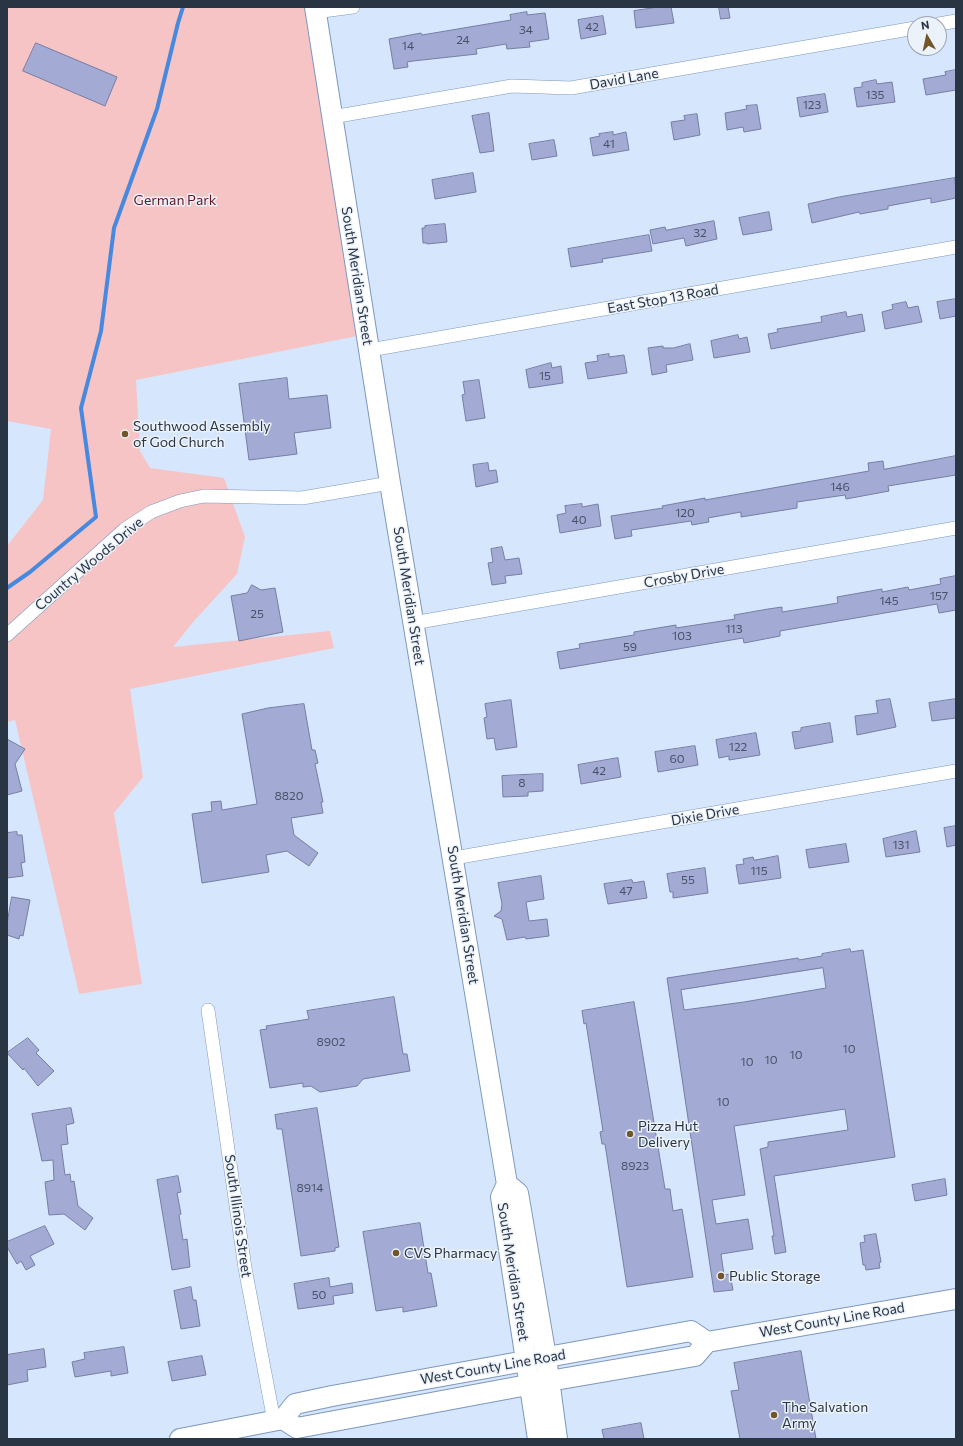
<!DOCTYPE html>
<html>
<head>
<meta charset="utf-8">
<style>
  body { margin:0 }
  #map { position:relative; width:963px; height:1446px; overflow:hidden; background:#d5e6fd; font-family:Commissioner,sans-serif }
  canvas { display:block }
  .frame { position:absolute; inset:0; border:8px solid #2a3544; pointer-events:none }
  .north { position:absolute; left:907px; top:16px; width:40px; height:40px; box-sizing:border-box; background:#ecf2fa; border:1px solid #9ea6b1; border-radius:50%; rotate:351deg; font-size:11px; font-weight:700; line-height:16px; text-align:center; color:#2a3544 }
  .north::after { content:''; display:block; margin:auto; width:14px; height:18px; background:#725629; clip-path:polygon(50% 0,100% 100%,50% 72%,0 100%) }
</style>
</head>
<body>
<div id="map">
<canvas width="963" height="1446"></canvas>
<div class="frame"></div>
<div class="north">N</div>
</div>
<script>
const c = document.querySelector('canvas').getContext('2d');
c.lineJoin = 'round';
function fillPath(path, color) { c.fillStyle = color; c.fill(path, 'evenodd'); }
function trace(path, color, width, dash) { c.strokeStyle = color; c.lineWidth = width; c.lineCap = dash ? 'butt' : 'round'; c.setLineDash(dash || []); c.stroke(path); }
function drawText(font, color, halo, rows, align = 'center') {
  c.font = font + ' Commissioner,sans-serif'; c.lineWidth = 3; c.setLineDash([]); c.textBaseline = 'middle'; c.strokeStyle = halo; c.fillStyle = color; for (const [text, x, y, turn = 0] of rows) {
    c.save(); c.translate(x, y); c.rotate((+turn || 0) * Math.PI / 180); c.textAlign = isNaN(turn) ? turn : align; if (halo) c.strokeText(text, 0, 0); c.fillText(text, 0, 0); c.restore();
  }
}
fillPath(new Path2D(`
  M7 7H315L367 334 136 380 140 451 150 468 224 478 245 537 237 574 194 621 173 647 330 631 334 648 130 689 143 777 114 813 142 984 79 994 15 720 7 722V546L43 500 51 429 7 421Z`), '#f6c4c5');
trace(new Path2D(`
  M7 588 30 572 96 517 81 408 101 331 114 228 157 109 178 23 183 7`), '#4889e0', 4);
const building = new Path2D(`
  M659 7H671L674 23 636 28 634 11Z
  M719 7H728L730 18 721 19Z
  M527 12V15L545 13 549 39 529 42 530 47 507 49 506 44 476 49 477 54 413 61 407 62 408 67 394 69 389 39 421 33 422 35 511 20 510 15Z
  M603 16 606 34 581 39 578 20Z
  M36 43 117 77 105 106 23 71Z
  M956 70V90L926 95 923 79 946 75 945 72Z
  M876 80 877 84 892 82 895 102 857 107 854 88 862 87V83Z
  M825 94 828 112 800 117 797 98Z
  M757 105 761 129 744 132 743 127 727 130 725 113 747 109 746 106Z
  M489 113 494 151 480 153 472 116Z
  M697 114 700 135 674 140 671 122 685 120 684 116Z
  M613 132V135L626 132 629 150 593 156 590 138 600 136 599 134Z
  M554 140 557 156 532 160 529 144Z
  M473 173 476 192 435 199 432 180Z
  M955 178 956 198 931 203V198L888 206V209L860 214 859 212 812 223 808 204 839 197Z
  M769 212 772 230 743 235 739 218Z
  M714 221 717 239 686 246 684 238 653 244 650 230 665 227 666 230Z
  M445 224 447 242 427 244V243H423L422 228H425V226Z
  M649 235 652 251 602 259 603 262 571 267 568 249Z
  M956 299V316L940 319 937 302Z
  M906 302 908 308 918 306 922 322 885 329 882 312 893 309 892 305Z
  M846 312 847 317 862 314 865 331 771 349 768 334 778 332 777 329 822 322 821 317Z
  M738 335 739 339 747 337 750 352 714 358 711 341Z
  M690 344 693 360 666 365 667 372 652 375 648 348 663 346V348H673Z
  M609 354V357L624 355 627 373 588 379 585 363 598 361 597 356Z
  M551 363 552 368 561 366 563 383 529 388 526 370Z
  M287 378 289 399 327 395 331 428 294 433 297 454 249 460 239 384Z
  M479 380 485 418 466 421 462 395 465 394 463 382Z
  M956 456V475L888 486 889 491 846 499 845 495 797 502V508L741 517V512L708 518 709 522 692 525 691 521 631 530 632 536 615 539 611 516 663 508 662 506 705 498V500L869 471 868 463 883 461 884 469Z
  M488 463 489 471 496 470 498 482 476 487 473 465Z
  M582 504V507L598 504 601 526 560 533 557 515 566 513 565 506Z
  M502 547 505 560 519 558 522 574 505 576 506 583 492 585 488 563 493 562 491 549Z
  M956 576V610L939 613 937 604 780 631V636L744 643 743 638 560 669 557 652 580 648 579 644 634 635V632L676 625V628L735 619 734 615 768 609 782 607V612L838 603 837 597 882 589V592L908 587 909 590 941 584 940 579Z
  M252 585 261 590 275 588 283 632 239 641 231 596 247 593Z
  M890 699 896 727 857 735 855 716 878 713 876 701Z
  M956 699V718L932 721 929 703Z
  M511 700 517 747 496 750 494 738 487 739 484 718 487 717 485 704Z
  M304 704 312 750H315L318 763 315 764 323 802H321L323 813 291 818 294 835 318 853 309 866 287 851 266 855 269 872 202 883 192 814 212 811 211 802 221 801 222 810 257 804 242 714 268 708Z
  M830 723 833 742 795 749 792 732 801 731V728Z
  M756 733 760 755 729 760V756L719 758 716 740Z
  M7 739 25 749 15 764 22 791 7 795Z
  M695 746 698 765 658 772 655 752Z
  M618 758 621 777 581 784 578 765Z
  M543 774V791L528 792V796L503 797 502 776Z
  M956 826V845L947 847 944 828Z
  M916 831 920 852 886 857 883 839Z
  M17 832V835H22L25 862 21 863 23 876 7 878V833Z
  M846 844 849 862 809 868 806 850Z
  M778 856 781 878 739 884 736 865 744 864 743 859 753 857 754 860Z
  M705 868 708 893 673 898V892H670L667 874Z
  M541 876 544 899 526 902 529 921 547 919 549 936 526 939 525 937 507 940 502 919 494 916 501 911 502 904 498 883Z
  M632 880 633 883 644 881 647 898 608 904 604 884Z
  M12 897 30 900 23 936 20 935 19 939 7 935V924Z
  M850 949 851 952 863 950 895 1157 774 1176 786 1252 775 1254 772 1236H774L760 1149 768 1147V1142L848 1130 845 1109 734 1126 745 1195 712 1200 716 1224 748 1219 753 1249 721 1254 724 1275 730 1274 733 1290 714 1292 667 978 798 958 799 960 822 956V954ZM823 968 826 988 744 1002 684 1010 681 990Z
  M394 997 403 1054H407L410 1071 363 1079 357 1086 320 1092 311 1086 303 1087V1083L270 1088 260 1030 267 1029 266 1026 309 1019 307 1011Z
  M634 1002 665 1189H670L673 1211 682 1209 693 1277 627 1287 605 1144H602L600 1132 603 1131 586 1023 584 1024 582 1011Z
  M28 1038 39 1050 36 1053 54 1071 38 1086 24 1068 23 1070 7 1053Z
  M71 1108 74 1123 66 1125 68 1144 61 1145 65 1175 70 1174 71 1182 74 1181 78 1206 93 1218 85 1230 64 1214 49 1215 45 1182 54 1180 53 1160 42 1161 32 1114Z
  M317 1108 339 1247 335 1248V1251L301 1256 282 1129H277L275 1115Z
  M178 1176 181 1192 177 1193 181 1214 179 1215 183 1240 187 1239 190 1267 172 1270 157 1180Z
  M945 1179 947 1195 915 1201 912 1185Z
  M420 1223 428 1273H431L437 1306 403 1312V1307L376 1311 363 1232Z
  M45 1226 54 1244 30 1256 35 1265 26 1270 21 1261 17 1264 7 1247V1242Z
  M876 1234 881 1262 879 1263 880 1268 866 1270 865 1265H863L860 1243 865 1242 864 1236Z
  M329 1278 330 1287 352 1283 353 1293 333 1296 334 1304 298 1309 294 1284Z
  M191 1287 193 1300H196L200 1326 181 1329 174 1291Z
  M124 1347 128 1373 111 1376V1371L75 1377 72 1362 85 1359 84 1353Z
  M44 1349 46 1367 27 1370 28 1381 7 1385V1355Z
  M801 1351 816 1439H740L731 1391 739 1390 734 1363Z
  M202 1356 206 1375 172 1381 168 1362Z
  M641 1423 644 1439H604L602 1430Z`);
fillPath(building, '#a3abd5');
trace(building, '#767da5', 1);
const street = new Path2D(`
  M315 12 353 7
  M939 24 956 21
  M332 117 512 86 571 88 915 28
  M370 350 956 247
  M413 623 956 528
  M7 635 125 529 151 512 180 501 204 496 302 498 390 483
  M454 858 956 771
  M208 1010 245 1268 274 1421`);
const primary = new Path2D(`
  M315 7 390 483 507 1184 501 1197 538 1439
  M507 1184 518 1193 546 1357 557 1439
  M283 1419 297 1428 549 1381 695 1356 707 1342 956 1299
  M180 1439 283 1419 295 1404 332 1396 691 1331 707 1342`);
trace(street, '#7e98bd', 14);
trace(primary, '#7e98bd', 22);
trace(street, '#fff', 13);
trace(primary, '#fff', 20);
for (const [x, y, r, color] of [
  [125,434,4,"#725629"],
  [630,1134,4,"#725629"],
  [396,1253,4,"#725629"],
  [721,1276,4,"#725629"],
  [774,1415,4,"#725629"]
]) { const dot = new Path2D(); dot.arc(x, y, r, 0, 2 * Math.PI); c.fillStyle = color; c.fill(dot); trace(dot, '#ecf2fa', 1.5); }
drawText('12px', '#485268', null, [
  ["42",592,27],
  ["34",526,30],
  ["24",463,40],
  ["14",408,46],
  ["135",875,95],
  ["123",812,105],
  ["41",609,144],
  ["32",700,233],
  ["15",545,376],
  ["146",840,487],
  ["120",685,513],
  ["40",579,520],
  ["157",939,596],
  ["145",889,601],
  ["25",257,614],
  ["113",734,629],
  ["103",682,636],
  ["59",630,647],
  ["122",738,747],
  ["60",677,759],
  ["42",599,771],
  ["8",522,783],
  ["8820",289,796],
  ["131",901,845],
  ["115",759,871],
  ["55",688,880],
  ["47",626,891],
  ["8902",331,1042],
  ["10",849,1049],
  ["10",796,1055],
  ["10",771,1060],
  ["10",747,1062],
  ["10",723,1102],
  ["8923",635,1166],
  ["8914",310,1188],
  ["50",319,1295]
]);
drawText('14px', '#2a3544', '#ecf2fa', [
  ["David Lane",624,79,-10],
  ["South Meridian Street",357,276,81],
  ["East Stop 13 Road",663,299,-10],
  ["Country Woods Drive",89,564,-40],
  ["Crosby Drive",684,576,-10],
  ["South Meridian Street",409,596,81],
  ["Dixie Drive",705,815,-10],
  ["South Meridian Street",463,915,81],
  ["South Illinois Street",238,1216,82],
  ["South Meridian Street",513,1272,81],
  ["West County Line Road",832,1320,-10],
  ["West County Line Road",493,1367,-10]
]);
drawText('14px', '#621823', '#ecf2fa', [
  ["German Park",175,200]
]);
drawText('14px', '#2a3544', '#ecf2fa', [
  ["Southwood Assembly",133,426],
  ["of God Church",133,442],
  ["Pizza Hut",638,1126],
  ["Delivery",638,1142],
  ["CVS Pharmacy",404,1253],
  ["Public Storage",729,1276],
  ["The Salvation",782,1407],
  ["Army",782,1423]
], 'left');
</script>
</body>
</html>
